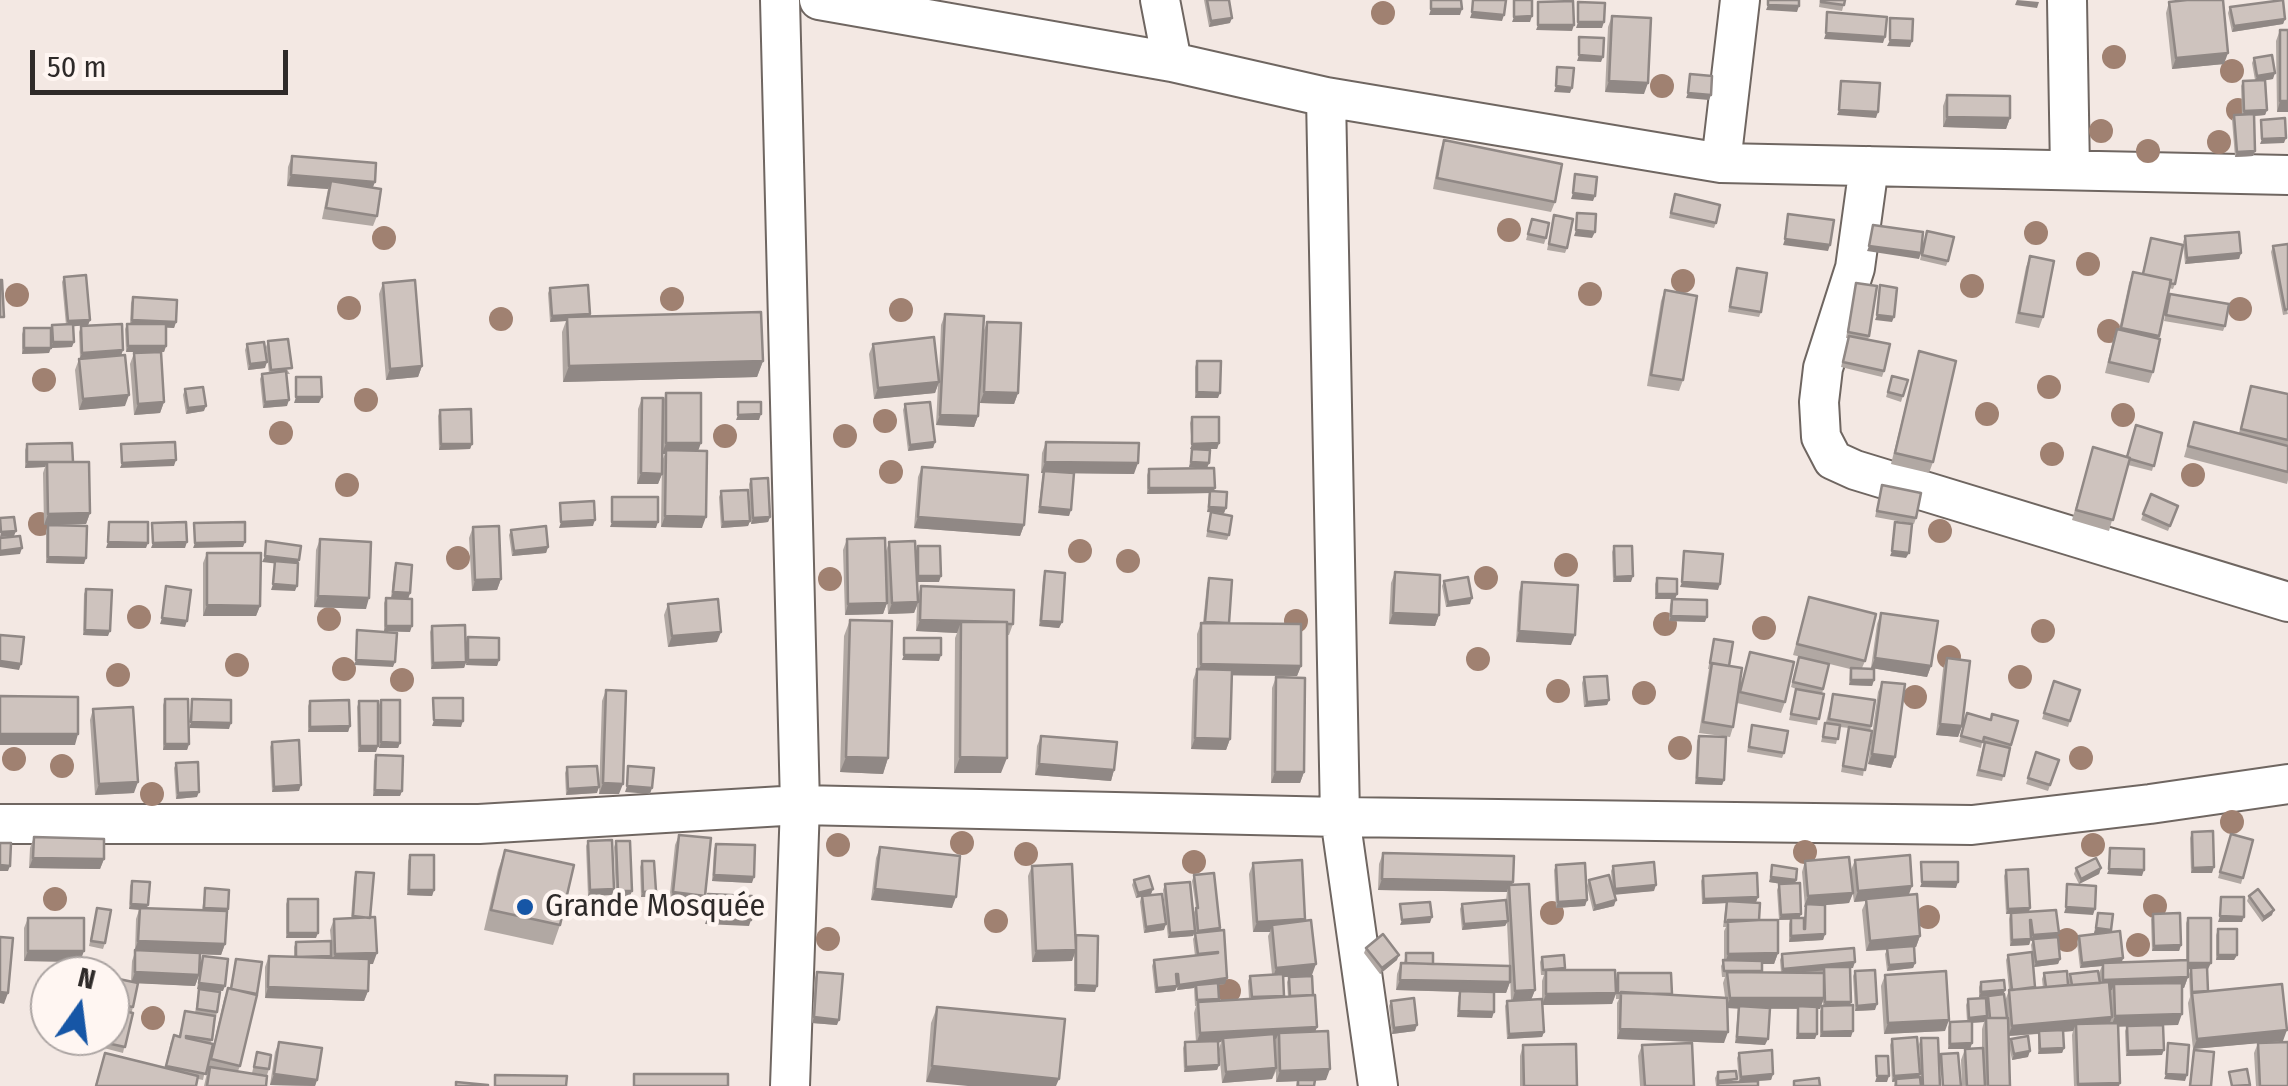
<!DOCTYPE html>
<html>
<head>
<meta charset="utf-8">
<style>
  body { margin:0 }
  #map { position:relative; width:2288px; height:1086px; overflow:hidden; background:#f3e8e3; font-family:"Fira Sans Condensed",sans-serif }
  canvas { display:block }
  .north { position:absolute; left:30px; top:956px; width:100px; height:100px; box-sizing:border-box; background:#fff6f2; border:2px solid #aba4a2; border-radius:50%; rotate:14deg; font-size:28px; font-weight:700; line-height:40px; text-align:center; color:#2e2a29 }
  .north::after { content:''; display:block; margin:auto; width:35px; height:45px; background:#1656a6; clip-path:polygon(50% 0,100% 100%,50% 72%,0 100%) }
  .scale { position:absolute; left:30px; top:50px; width:258px; height:45px; box-sizing:border-box; border:5px solid #2e2a29; border-top:0; padding-left:12px; font-size:30px; line-height:35px; white-space:nowrap; color:#2e2a29; -webkit-text-stroke:8px #fff6f2; paint-order:stroke }
</style>
</head>
<body>
<div id="map">
<canvas width="2288" height="1086"></canvas>
<div class="north">N</div>
<div class="scale">50 m</div>
</div>
<script>
const c = document.querySelector('canvas').getContext('2d');
c.lineJoin = 'round';
function trace(path, color, width, dash) { c.strokeStyle = color; c.lineWidth = width; c.lineCap = dash ? 'butt' : 'round'; c.setLineDash(dash || []); c.stroke(path); }
function fillPath(path, color) { c.fillStyle = color; c.fill(path, 'evenodd'); }
function drawText(font, color, halo, rows, align = 'center') {
  c.font = font + ' "Fira Sans Condensed",sans-serif'; c.lineWidth = 9; c.setLineDash([]); c.textBaseline = 'middle'; c.strokeStyle = halo; c.fillStyle = color; for (const [text, x, y, turn = 0] of rows) {
    c.save(); c.translate(x, y); c.rotate((+turn || 0) * Math.PI / 180); c.textAlign = isNaN(turn) ? turn : align; if (halo) c.strokeText(text, 0, 0); c.fillText(text, 0, 0); c.restore();
  }
}
const minor = new Path2D(`
  M780 0 800 805 790 1086
  M819 0 1172 62 1326 97 1721 163 2288 175
  M1160 0 1172 62
  M2067 0 2070 170
  M1326 97 1340 817 1378 1086
  M1721 163 1740 0
  M1869 166 1855 268 1823 368 1819 402 1821 437 1833 460 1855 470 2288 602
  M0 824H479L800 805 1340 817 1972 825 2150 804 2288 784`);
trace(minor, '#6f6661', 42);
trace(minor, '#fff', 38);
c.fillStyle = '#a08171';
for (const [x, y] of [
  [1383,13],
  [2114,57],
  [2232,71],
  [1662,86],
  [2238,110],
  [2101,131],
  [2219,142],
  [2148,151],
  [1509,230],
  [2036,233],
  [384,238],
  [2088,264],
  [1683,281],
  [1972,286],
  [1590,294],
  [17,295],
  [672,299],
  [349,308],
  [2240,309],
  [901,310],
  [501,319],
  [2109,331],
  [44,380],
  [2049,387],
  [366,400],
  [1987,414],
  [2123,415],
  [885,421],
  [281,433],
  [725,436],
  [845,436],
  [2052,454],
  [891,472],
  [2193,475],
  [347,485],
  [40,524],
  [1940,531],
  [1080,551],
  [458,558],
  [1128,561],
  [1566,565],
  [1486,578],
  [830,579],
  [139,617],
  [329,619],
  [1296,621],
  [1665,624],
  [1764,628],
  [2043,631],
  [1949,657],
  [1478,659],
  [237,665],
  [344,669],
  [118,675],
  [2020,677],
  [402,680],
  [1558,691],
  [1644,693],
  [1915,697],
  [1680,748],
  [2081,758],
  [14,759],
  [62,766],
  [152,794],
  [2232,822],
  [962,843],
  [838,845],
  [2093,845],
  [1805,852],
  [1026,854],
  [1194,862],
  [55,899],
  [2155,906],
  [1552,913],
  [1928,917],
  [996,921],
  [828,939],
  [2067,940],
  [2138,945],
  [1229,991],
  [153,1018]
]) { c.beginPath(); c.arc(x, y, 12, 0, 2 * Math.PI); c.fill(); }
fillPath(new Path2D(`
  M1204 0H1229L1230 23 1209 27Z
  M1820 0H1845L1842 11 1819 7Z
  M2169 2 2224 64 2172 69 2166 13Z
  M2230 7 2285 19 2283 24 2232 32 2228 13Z
  M1612 16 1644 94 1605 92 1608 27Z
  M2280 30 2288 112H2277L2276 41Z
  M2254 58 2273 79 2266 80 2267 110 2265 115 2254 116 2255 151 2253 156 2235 157 2232 120 2234 115H2242L2241 86 2243 81 2255 80 2252 63Z
  M1947 95 2010 118 2006 129 1943 127V106Z
  M1444 140 1555 202 1551 212 1433 189 1440 151Z
  M292 156 375 182 372 188 377 216 373 226 322 219 328 189 287 186 288 167Z
  M1675 194 1716 223 1714 228 1669 218Z
  M1554 215 1567 248 1565 253 1547 250Z
  M1532 219 1546 238 1544 244 1526 240Z
  M1927 231 1948 261 1946 266 1920 260Z
  M2185 236 2241 253 2239 259 2185 264 2183 242Z
  M2151 238 2175 284 2173 289 2169 288 2158 338 2153 372 2149 383 2105 373 2113 340 2117 329 2119 330 2129 283 2133 272 2142 274Z
  M2273 246 2288 314 2283 315 2271 252Z
  M2030 256 2043 317 2039 328 2015 323 2026 267Z
  M1737 268 1761 312 1759 317 1728 312Z
  M64 277 90 320 88 325 73 326 72 347 51 348V342L49 353 22 354V334L24 328H51L52 325H66L62 282Z
  M383 283 422 366 418 377 386 380 379 294Z
  M1856 283 1869 336 1868 340 1884 371 1882 377 1841 367 1848 338H1846Z
  M550 288 589 316 763 361 757 377 563 382 562 332 566 321 550 322 548 293Z
  M1665 290 1683 380 1679 391 1647 386 1661 301Z
  M2170 294 2225 326 2223 331 2164 321Z
  M133 297 176 322 174 328 166 327V346L164 352H161L164 402 160 413 134 415 130 364 134 353 156 352H126L125 329 127 324H130L131 303Z
  M945 314 978 416 974 427 936 425 938 384 935 393 874 399 869 354 873 344 939 377 941 325Z
  M987 322 1018 393 1014 404 980 403 983 333Z
  M81 326 122 355 125 406 79 410 75 370 79 359 100 357 80 358 79 332Z
  M268 341 290 374H287V406L263 408 260 379 262 374 269 373 266 347Z
  M247 344 265 368 248 370 245 350Z
  M1919 351 1933 462 1929 473 1891 464Z
  M1197 361 1218 398H1195V367Z
  M1892 376 1908 380 1901 402 1886 397Z
  M2251 386 2288 394V480L2287 484 2184 457 2194 422 2239 433Z
  M185 389 204 411 186 414 183 395Z
  M666 393 702 528 661 527 662 461 665 454H662V474L658 484H637L638 409 642 398 663 402Z
  M905 404 935 442 933 448 908 451 903 410Z
  M440 410 472 444 470 449 439 450 438 416Z
  M1192 417 1219 443 1217 449H1196L1209 463 1207 468 1189 467 1192 449 1190 423Z
  M2162 433 2152 471 2128 465 2109 531 2072 520 2093 447 2127 457Z
  M1046 442 1134 474 1074 473 1069 516 1038 513 1043 473H1041L1042 453Z
  M27 444 73 462 90 513 86 524 44 525 43 473 45 467 25 468V450Z
  M922 467 1024 525 1020 536 914 528 918 477Z
  M1149 469 1213 491 1226 508 1224 513 1211 512 1229 535 1227 540 1206 537 1211 512H1207L1209 493 1147 494V475Z
  M751 479 770 517 768 522 751 524 749 484Z
  M1882 485 1916 518 1914 524 1875 517Z
  M721 491 750 521 748 526 721 528 719 497Z
  M2151 494 2178 506 2168 531 2141 520Z
  M48 525 84 564 46 563V531Z
  M473 527 501 579 497 590 472 591 469 538Z
  M511 530 548 547 546 553 512 556 509 535Z
  M320 539 366 609 314 607 316 550Z
  M847 539 886 551 889 542 916 552 918 546 939 582H917L918 595 921 586 1013 624 1009 635H1007L1001 773H954L955 638 957 633 916 631 917 606 914 613 888 614 887 598V603L883 614 845 615 843 550Z
  M1614 546 1631 582H1613L1612 552Z
  M207 553 260 606 256 616H203V563Z
  M396 563 410 593 408 599 410 632 384 631V603L386 598H391L394 568Z
  M1045 571 1062 622 1059 628 1039 626 1043 577Z
  M1395 572 1439 615 1435 626 1389 624 1391 583Z
  M1209 578 1229 623 1301 666 1297 676 1232 675 1230 739 1226 750 1191 749 1193 680 1197 669V634L1201 623H1203L1207 584Z
  M1657 578 1677 594 1675 599 1705 622 1669 621 1670 605 1672 599H1655V584Z
  M1444 581 1470 604 1446 607 1442 586Z
  M1522 582 1571 645 1516 642 1519 592Z
  M86 589 108 636 83 635 84 594Z
  M1809 597 1865 661 1862 668 1874 680 1872 686 1849 685 1850 669 1793 655Z
  M668 604 717 642 668 647 664 615Z
  M1881 613 1931 666 1927 677 1871 668 1877 624Z
  M850 620 888 758 883 774 840 772 844 636Z
  M432 626 466 643 468 637 499 660 497 666 466 665V663L464 668 431 669 430 632Z
  M1714 639 1729 666 1738 696 1750 652 1785 702 1781 713 1737 703 1733 727 1730 737 1699 733 1709 669H1708Z
  M1799 657 1823 689 1817 725 1789 720 1796 689 1791 687Z
  M1947 658 1962 726 1958 737 1936 735 1943 669Z
  M1276 677 1304 772 1300 783H1271L1272 688Z
  M1584 677 1609 700 1607 705 1584 707 1582 683Z
  M2054 681 2080 690 2068 727 2042 719Z
  M1882 682 1895 757 1891 768 1868 764 1878 692Z
  M606 690 619 794H599L602 701Z
  M1833 694 1871 726 1863 776 1841 772 1849 728 1840 727 1836 744 1821 742Z
  M165 699 189 744 187 750H163V705Z
  M381 700 400 743 398 748H379V705Z
  M310 701 350 726 348 732H308V706Z
  M359 701 376 752H358L357 707Z
  M93 709 134 793 95 795 90 720Z
  M1967 713 1990 720 2018 721 2002 781 1976 776 1984 743H1982L1981 748 1959 742Z
  M1752 725 1784 753 1782 758 1747 752Z
  M1041 736 1114 770 1111 781 1035 775 1037 746Z
  M1699 736 1724 780 1722 785 1695 784 1697 741Z
  M272 742 299 791 272 792 270 747Z
  M2036 752 2059 760 2048 791 2026 784Z
  M376 755 402 791 400 796H373L374 761Z
  M176 763 197 797 176 799 174 768Z
  M567 767 597 793 566 795 565 773Z
  M2192 832 2212 873H2191L2190 838Z
  M2231 834 2253 840 2241 884 2218 878Z
  M679 835 701 907 669 903 675 845Z
  M34 837 104 859 100 869 29 868 30 848Z
  M588 841 612 895 588 896 586 846Z
  M616 841 630 896 616 897 614 847Z
  M716 844 752 883 712 881 714 849Z
  M880 847 952 908 871 900 876 858Z
  M505 850 560 925 553 945 484 930 498 870Z
  M1383 853 1512 885 1535 990 1531 1000 1542 1001V981L1544 975H1541L1540 962 1542 957 1565 970 1616 979 1618 973 1671 995 1725 997 1723 983 1725 977H1722L1721 966 1724 960V931L1726 927H1723L1726 903 1702 904 1701 881 1703 876 1758 897 1756 902 1759 920 1778 953 1774 964H1762L1761 972H1781L1780 960 1782 954 1853 968H1850L1851 1037H1820V1011L1822 1006H1823V1001L1820 1009H1817L1815 1039H1796L1797 1009H1769L1765 1045 1735 1043 1738 1009 1727 1008 1724 1043 1617 1039V1003L1619 999H1616V994L1612 1004 1542 1005 1544 1032 1542 1037 1507 1039 1505 1006 1507 1001H1511L1510 974V982L1506 993H1494L1492 1018 1457 1017 1458 997 1460 992 1396 990 1397 974 1401 963H1404L1406 953 1433 964 1509 966 1507 922 1505 926 1462 930 1460 909 1462 904 1506 900 1507 892 1378 890 1379 864Z
  M410 855 434 890 432 896 407 895 408 861Z
  M1855 860 1909 895 1920 936 1916 947H1914L1915 963 1913 968 1887 971 1885 954 1887 950 1866 951 1862 910 1866 901 1854 902 1852 888 1853 893 1849 903 1825 905V934L1823 940 1789 942V924L1790 920H1779L1777 890 1779 884H1782L1769 882 1772 865 1796 880 1795 884 1800 918 1804 928 1805 907 1802 872 1805 861 1851 870Z
  M642 861 654 897H641L640 867Z
  M1253 863 1305 919 1312 975 1293 977 1313 995 1317 1027 1315 1032 1326 1080 1315 1081 1314 1086H1296L1297 1081 1276 1082V1071L1272 1079 1222 1083 1219 1049 1221 1042 1218 1043 1219 1065 1217 1070 1184 1072 1183 1048 1185 1042H1196L1194 1013 1196 1006H1195L1194 988 1177 990V987L1175 991 1155 993 1152 966 1154 960 1195 956 1193 939 1196 933 1193 914 1196 908 1192 881 1194 875 1220 928 1225 984 1218 985 1219 1001 1249 999 1248 981 1250 976 1272 974 1268 936 1270 932H1253L1249 874ZM1283 977H1289L1287 982 1288 997H1284Z
  M1556 865 1587 900 1585 906 1556 908 1554 870Z
  M1032 866 1076 937 1095 992 1074 991V955L1072 961 1032 962 1028 876Z
  M1613 866 1654 891 1615 894 1614 906 1593 911 1587 886 1589 880 1612 884 1611 871Z
  M2076 868H2101L2099 874 2079 884 2074 874Z
  M2006 870 2030 908 2029 912 2057 937 2060 959 2058 964 2034 967 2031 945 2033 940 2031 941V939L2029 945 2010 946 2009 919 2010 914H2006L2004 876Z
  M356 872 370 918 373 964H369L368 991 364 1001 265 998V967L269 956 294 957V947L296 942 331 941 330 930 334 919 351 918 354 878Z
  M1134 880 1153 889 1151 894 1164 930 1144 933 1140 902 1141 897 1136 898 1132 885Z
  M132 881 147 908 202 910 205 888 228 909 225 944 221 955 200 954 199 974 203 956 223 991 197 989 199 975 195 986 138 983 123 1053 100 1047 102 1036H110V994L114 978 131 981 132 961 135 952 136 919 139 910 129 909 130 886Z
  M1165 884 1195 931 1193 936 1168 938 1163 890Z
  M2249 896 2272 915 2262 922 2247 901Z
  M288 899 316 938H286V904Z
  M97 908 105 943 103 949 89 946Z
  M2098 913 2111 930 2110 932 2123 958 2122 962 2186 960V923L2188 918 2208 969H2207L2208 991 2283 1041 2264 1042 2288 1086H2256L2254 1053 2258 1043 2193 1049 2188 1003 2190 997 2189 974 2191 969H2188V977L2184 988H2182L2178 1025H2163L2162 1055 2126 1056 2125 1031 2127 1026H2119V1086H2074L2072 1035 2073 1031 2063 1032 2064 1048 2062 1053 2038 1054V1034L2009 1036 2010 1086H1962L1961 1060 1965 1049H1970H1948V1027L1950 1022 1967 1021 1966 1005 1968 999 1986 1001 1987 997H1979V987L1981 982 2005 1001 2009 990 2006 960 2008 955 2035 988H2043L2042 979 2044 973 2068 985 2070 974 2099 973 2102 966 2080 968 2077 942 2079 936 2098 934 2094 933ZM1984 1022 1982 1029V1048L1970 1049 1972 1043V1023Z
  M2153 914 2181 945 2179 951H2152L2151 919Z
  M28 918 80 962 24 961V928Z
  M2218 929 2237 955 2234 960H2216V935Z
  M1366 948 1397 960 1380 974 1364 953Z
  M236 959 240 1066 238 1071 266 1086H204L224 999 228 988H230Z
  M1855 971 1875 1010 1855 1011 1853 976Z
  M817 972 837 1025 812 1023 815 978Z
  M1885 975 1945 1031 1884 1034 1881 986Z
  M199 989 217 1012 203 1080 198 1079 196 1086H95L105 1053 165 1068 171 1041 179 1036 185 1011 195 1013Z
  M1391 1001 1415 1031 1392 1034 1389 1006Z
  M937 1007 1065 1019 926 1082 931 1023Z
  M1921 1038 1940 1086H1921L1919 1044Z
  M1892 1039 1919 1077 1921 1086H1894L1895 1081 1892 1082 1890 1045Z
  M2011 1039 2028 1057 2012 1060 2009 1045Z
  M279 1042 317 1080 315 1086 270 1085 275 1052Z
  M1523 1045 1577 1086H1520V1056Z
  M1642 1045 1694 1086H1640L1638 1056Z
  M257 1052 269 1069 267 1075 252 1073Z
  M1739 1053 1773 1074 1771 1080 1748 1082 1758 1086H1716L1715 1078 1718 1072 1735 1082H1739L1737 1058Z`), '#b1a8a3');
fillPath(new Path2D(`
  M2017 0 2039 2 2037 8 2015 5Z
  M1768 5 1799 6 1797 12 1766 10Z
  M1431 9H1462L1460 15H1429Z
  M1472 12 1504 15 1502 21 1470 18Z
  M1532 16 1530 22H1512L1514 17Z
  M1232 18 1230 23 1209 27 1211 21Z
  M2285 19 2283 24 2232 32 2234 26Z
  M1578 22H1604L1602 28H1576Z
  M1538 25H1574L1572 31 1536 30Z
  M1826 33 1885 37 1883 43 1824 39Z
  M1890 40 1912 41 1910 47 1887 46Z
  M2228 53 2224 64 2172 69 2176 58Z
  M1579 55 1603 57 1601 62 1577 61Z
  M2275 73 2273 79 2255 82 2257 76Z
  M1609 81 1648 83 1644 94 1605 92Z
  M1556 86 1572 88 1570 93 1554 92Z
  M1688 93 1711 95 1709 100 1686 98Z
  M2280 101H2288V112H2277Z
  M1839 110 1878 112 1876 118 1837 115Z
  M2267 110 2265 115 2242 117 2244 111Z
  M1947 117 2010 118 2006 129 1943 127Z
  M2286 138 2284 143 2260 144 2262 139Z
  M2255 151 2253 156 2235 157 2237 152Z
  M291 175 375 182 371 192 331 181 328 189 287 186Z
  M1573 193 1595 196 1593 201 1571 199Z
  M1576 230 1595 232 1592 238 1574 236Z
  M1785 239 1830 245 1828 251 1783 245Z
  M1869 246 1921 253 1919 259 1867 251Z
  M2241 253 2239 259 2185 264 2187 258Z
  M590 314 588 320 567 317 566 321 550 322 552 316Z
  M1877 315 1894 317 1892 322 1875 320Z
  M90 320 88 325 66 327 68 321Z
  M132 320 176 322 174 328 130 326Z
  M53 342H74L72 347 51 348Z
  M128 346H166L164 352H126Z
  M24 348H51L49 353 22 354Z
  M123 350 121 356 80 358 82 353Z
  M763 361 757 377 563 382 569 366Z
  M267 362 265 368 248 370 250 364Z
  M422 366 418 377 386 380 390 369Z
  M939 382 935 393 874 399 878 388Z
  M984 392 1018 393 1014 404 980 403Z
  M1197 392 1220 393 1218 398H1195Z
  M129 395 125 406 79 410 83 399Z
  M296 397H322L319 403H294Z
  M289 400 287 406 263 408 265 402Z
  M164 402 160 413 134 415 138 404Z
  M206 406 204 411 186 414 188 408Z
  M761 414 759 420H736L738 415Z
  M940 415 978 416 974 427 936 425Z
  M935 442 933 448 908 451 910 445Z
  M666 443H701L697 454 666 450 665 454H662Z
  M1219 443 1217 449H1190L1192 444Z
  M441 444H472L470 449 439 450Z
  M176 460 174 466 120 468 122 463Z
  M27 462H47L45 467 25 468Z
  M1045 462 1138 463 1134 474 1041 473Z
  M1191 462 1209 463 1207 468 1189 467Z
  M641 473 662 474 658 484H637Z
  M1149 488H1215L1213 493 1147 494Z
  M1040 507 1071 510 1069 516 1038 513Z
  M1209 507 1226 508 1224 513 1207 512Z
  M90 513 86 524 44 525 48 514Z
  M665 516 706 517 702 528 661 527Z
  M770 517 768 522 751 524 753 518Z
  M918 517 1024 525 1020 536 914 528Z
  M595 520 593 526 559 528 561 522Z
  M750 521 748 526 721 528 723 522Z
  M612 522H658L656 528 610 527Z
  M16 531 14 536 0 537 1 532Z
  M108 542 148 543 146 548H106Z
  M187 542 185 548H151L153 543Z
  M245 542 243 547 193 548 195 543Z
  M548 547 546 553 512 556 514 551Z
  M22 548 20 554 0 556V551Z
  M1892 551 1909 553 1906 558 1890 556Z
  M265 556 299 560 297 566 262 562Z
  M48 557 86 558 84 564 46 563Z
  M918 576H941L939 582H916Z
  M1633 576 1631 582H1613L1615 577Z
  M501 579 497 590 472 591 475 580Z
  M1682 582 1720 584 1718 590 1680 587Z
  M273 584 297 586 295 591 271 590Z
  M393 592 410 593 408 599 391 598Z
  M1657 594H1677L1675 599H1655Z
  M318 596 369 598 366 609 314 607Z
  M1472 598 1470 604 1446 607 1448 602Z
  M918 602 914 613 888 614 892 603Z
  M887 603 883 614 845 615 848 604Z
  M207 605 260 606 256 616H203Z
  M1393 613 1439 615 1435 626 1389 624Z
  M1671 616 1707 617 1705 622 1669 621Z
  M162 618 187 621 185 627 160 624Z
  M920 620 961 622 957 633 916 631Z
  M1041 621 1062 622 1059 628 1039 626Z
  M386 626H412L410 632 384 631Z
  M85 630 110 631 108 636 83 635Z
  M1519 631 1575 635 1571 645 1516 642Z
  M721 632 717 642 668 647 672 636Z
  M904 655H941L939 661 902 660Z
  M1875 658 1931 666 1927 677 1871 668Z
  M356 660 395 662 393 667 354 665Z
  M468 660H499L497 666 466 665Z
  M0 661 21 664 19 670 0 667Z
  M466 662 464 668 431 669 433 663Z
  M1201 664 1301 666 1297 676 1197 675Z
  M1851 680H1874L1872 686 1849 685Z
  M1609 700 1607 705 1584 707 1587 702Z
  M434 720 463 721 461 727 432 726Z
  M191 722 231 723 229 729 189 728Z
  M1940 724 1962 726 1958 737 1936 735Z
  M350 726 348 732H308L310 727Z
  M0 734H78L75 745H0Z
  M1195 738 1230 739 1226 750 1191 749Z
  M381 742 400 743 398 748H379Z
  M165 744H189L187 750H163Z
  M360 746H378L376 752H358Z
  M1872 754 1895 757 1891 768 1868 764Z
  M846 757 888 758 883 774 840 772Z
  M960 757 1007 758 1001 773H954Z
  M1039 764 1114 770 1111 781 1035 775Z
  M1275 772H1304L1300 783H1271Z
  M1697 778 1724 780 1722 785 1695 784Z
  M138 782 134 793 95 795 99 784Z
  M603 783 623 784 619 794H599Z
  M301 785 299 791 272 792 274 787Z
  M627 786 652 788 650 794 625 792Z
  M599 787 597 793 566 795 568 789Z
  M375 790 402 791 400 796H373Z
  M199 792 197 797 176 799 178 793Z
  M33 858 104 859 100 869 29 868Z
  M0 865 10 866 8 871H0Z
  M2214 867 2212 873H2191L2193 868Z
  M2101 868 2099 874 2079 884 2081 879Z
  M2109 869 2144 870 2142 876 2107 874Z
  M714 875 754 877 752 883 712 881Z
  M1771 877 1796 880 1794 886 1769 882Z
  M1382 879 1513 882 1510 891 1509 885 1507 892 1378 890Z
  M1922 882H1958L1956 888 1920 887Z
  M1656 885 1654 891 1613 895 1615 889Z
  M1912 886 1908 897 1854 902 1858 891Z
  M614 889 612 895 588 896 590 890Z
  M875 889 956 897 952 908 871 900Z
  M1153 889 1151 894 1136 898 1138 893Z
  M409 890H434L432 896 407 895Z
  M618 891H632L630 896 616 897Z
  M656 891 654 897H641L643 892Z
  M673 892 705 896 701 907 669 903Z
  M1853 893 1849 903 1804 907 1808 896Z
  M1758 897 1756 902 1702 904 1704 899Z
  M1587 900 1585 906 1556 908 1558 902Z
  M1616 900 1614 906 1593 911 1595 906Z
  M131 904 148 905 146 910 129 909Z
  M2066 907 2095 909 2093 915 2064 913Z
  M2030 908 2028 913 2006 914 2008 909Z
  M2274 910 2272 915 2262 922 2264 917Z
  M1801 914 1799 919 1779 920 1781 915Z
  M2220 916 2244 917 2242 922H2218Z
  M1432 917 1430 923 1400 925 1402 920Z
  M707 918 751 920 749 926 705 924Z
  M1305 919 1302 930 1272 925 1270 932H1253L1257 922Z
  M1508 921 1505 926 1462 930 1464 924Z
  M1166 924 1164 930 1144 933 1146 927Z
  M2096 928 2111 930 2109 935 2094 933Z
  M1195 931 1193 936 1168 938 1170 933Z
  M288 933H318L316 938H286Z
  M2059 933 2057 938 2031 941 2033 935Z
  M1825 934 1823 940 1789 942 1791 936Z
  M1920 936 1916 947 1866 951 1870 941Z
  M2031 939 2029 945 2010 946 2012 940Z
  M138 941 225 944 221 955 134 952Z
  M2181 945 2179 951H2152L2154 946Z
  M1076 950 1072 961 1032 962 1036 951Z
  M28 951H84L80 962 24 961Z
  M377 953 373 964 331 965 335 954Z
  M1778 953 1774 964H1725L1728 954Z
  M1399 955 1397 960 1380 974 1382 968Z
  M2218 955H2237L2234 960H2216Z
  M2123 958 2121 964 2103 963 2102 966 2080 968 2082 963Z
  M2060 959 2058 964 2034 967 2036 962Z
  M1855 962 1853 968 1781 974 1783 969Z
  M1915 963 1913 968 1887 971 1889 965Z
  M2188 963H2211L2208 969H2186Z
  M1316 964 1312 975 1273 978 1276 968Z
  M135 972 199 975 195 986 131 983Z
  M2188 977 2184 988 2114 990V984L2112 990 2099 991 2103 980Z
  M1227 978 1225 984 1196 988V985L1194 988 1177 990 1179 985Z
  M1400 980 1510 982 1506 993 1396 990Z
  M199 983 225 986 223 991 197 989Z
  M1076 985 1097 986 1095 992 1074 991Z
  M1177 986 1175 991 1155 993 1157 988Z
  M268 987 368 991 364 1001 265 998Z
  M1535 990 1531 1000 1512 1002 1515 991Z
  M2005 990 2003 996 1979 997 1981 992Z
  M0 992 8 993 4 1004 0 1003Z
  M1616 993 1612 1004 1542 1005 1546 994Z
  M1730 998H1824L1820 1009 1726 1008Z
  M1825 1002H1851L1849 1008H1823Z
  M1877 1004 1875 1010 1855 1011 1857 1006Z
  M1459 1011 1494 1012 1492 1018 1457 1017Z
  M2182 1014 2178 1025 2111 1027 2115 1016Z
  M1987 1016 1984 1022 1967 1023 1969 1018Z
  M814 1017 839 1020 837 1025 812 1023Z
  M2112 1017 2108 1028 2076 1024 2073 1031 2008 1036 2012 1026Z
  M1949 1020 1945 1031 1884 1034 1888 1023Z
  M1417 1025 1415 1031 1392 1034 1394 1028Z
  M1317 1027 1313 1037 1279 1033 1276 1039 1223 1042V1038L1221 1042 1196 1044 1200 1033Z
  M1620 1029 1728 1032 1724 1043 1617 1039Z
  M2287 1030 2283 1041 2193 1049 2197 1039Z
  M1853 1031 1851 1037H1820L1822 1032Z
  M1544 1032 1542 1037 1507 1039 1509 1034Z
  M1798 1034H1817L1815 1039H1796Z
  M1737 1037 1768 1039 1765 1045 1735 1043Z
  M1972 1043 1970 1049H1948L1950 1044Z
  M2064 1048 2062 1053 2038 1054 2040 1049Z
  M2164 1050 2162 1055 2126 1056 2128 1051Z
  M2030 1051 2028 1057 2012 1060 2014 1054Z
  M1219 1065 1217 1070 1184 1072 1186 1067Z
  M932 1066 1059 1079 1056 1086H968L926 1082Z
  M1276 1068 1272 1079 1222 1083 1226 1072Z
  M1330 1069 1326 1080 1276 1082 1280 1071Z
  M274 1074 317 1080 315 1086 270 1085Z
  M1773 1074 1771 1080 1739 1082 1741 1077Z
  M1920 1074 1918 1080 1892 1082 1894 1076Z
  M2166 1074 2187 1075 2185 1081 2164 1079Z
  M1877 1076H1889L1887 1082H1875Z
  M2120 1083 2119 1086H2077L2078 1084Z`), '#908885');
const building = new Path2D(`
  M1207 0H1229L1232 18 1211 21Z
  M1431 0H1461L1462 9H1431Z
  M1473 0H1506L1504 15 1472 12Z
  M1514 0H1532V16L1514 17Z
  M1768 0H1799V6L1768 5Z
  M1821 0H1845L1844 5 1821 2Z
  M2187 0H2223L2228 53 2176 58 2169 2Z
  M2283 0 2285 19 2234 26 2230 7Z
  M1573 1 1574 25H1538V2Z
  M1578 2 1605 3 1604 22H1578Z
  M1827 12 1887 17 1885 37 1826 33Z
  M1612 16 1651 18 1648 83 1609 81Z
  M1890 18 1913 19 1912 41 1890 40Z
  M2280 30H2288V101H2280Z
  M1579 37 1604 38 1603 57 1579 55Z
  M2272 55 2275 73 2257 76 2254 58Z
  M1557 67 1574 68 1572 88 1556 86Z
  M1690 74 1712 76 1711 95 1688 93Z
  M2265 80 2267 110 2244 111 2243 81Z
  M1841 81 1880 83 1878 112 1839 110Z
  M1947 95 2010 96V118L1947 117Z
  M2254 114 2255 151 2237 152 2234 115Z
  M2285 118 2286 138 2262 139 2261 120Z
  M1444 140 1562 164 1555 202 1437 178Z
  M292 156 376 163 375 182 291 175Z
  M1575 174 1597 177 1595 196 1573 193Z
  M331 181 381 189 377 216 326 208Z
  M1675 194 1720 205 1716 223 1671 213Z
  M1577 213 1596 214 1595 232 1576 230Z
  M1788 214 1834 220 1830 245 1785 239Z
  M1554 215 1573 219 1567 248 1549 244Z
  M1532 219 1549 223 1546 238 1528 234Z
  M1873 225 1923 232 1921 253 1869 246Z
  M1927 231 1954 237 1948 261 1922 255Z
  M2239 232 2241 253 2187 258 2185 236Z
  M2151 238 2183 245 2175 284 2170 283 2171 280 2143 274Z
  M2288 244V309L2285 310 2273 246Z
  M2030 256 2054 261 2043 317 2019 313Z
  M1737 268 1767 273 1761 312 1730 307Z
  M2133 272 2171 280 2159 336 2121 328Z
  M86 275 90 320 68 321 64 277Z
  M0 280H2L4 317H0Z
  M415 280 422 366 390 369 383 283Z
  M1856 283 1877 286 1869 336 1848 332Z
  M588 285 590 314 552 316 550 288Z
  M1880 285 1897 288 1894 317 1877 315Z
  M1665 290 1697 296 1683 380 1651 375Z
  M2170 294 2229 304 2225 326 2166 315Z
  M133 297 177 300 176 322 132 320Z
  M761 312 763 361 569 366 567 317Z
  M945 314 984 316 978 416 940 415Z
  M987 322 1021 323 1018 393 984 392Z
  M73 324 74 342H53L52 325Z
  M122 324 123 350 82 353 81 326Z
  M127 324H166V346H128Z
  M24 328H51V348H24Z
  M2117 329 2160 339 2153 372 2109 362Z
  M1849 336 1890 344 1884 371 1843 362Z
  M934 337 939 382 878 388 873 344Z
  M288 339 292 368 271 370 268 341Z
  M264 342 267 362 250 364 247 344Z
  M1919 351 1956 361 1933 462 1895 453Z
  M161 352 164 402 138 404 134 353Z
  M125 355 129 395 83 399 79 359Z
  M1197 361H1221L1220 393 1197 392Z
  M286 371 289 400 265 402 262 374Z
  M1892 376 1908 380 1903 396 1888 392Z
  M296 377H321L322 397H296Z
  M2251 386 2288 394V440L2241 429Z
  M203 387 206 406 188 408 185 389Z
  M666 393H701V443H666Z
  M642 398H663L662 474 641 473Z
  M738 402H761V414L738 415Z
  M930 402 935 442 910 445 905 404Z
  M471 409 472 444H441L440 410Z
  M1192 417H1219V443L1192 444Z
  M2194 422 2288 446V472L2188 446Z
  M2136 425 2162 433 2154 466 2130 459V458L2127 457Z
  M175 442 176 460 122 463 121 444Z
  M1046 442 1139 443 1138 463 1045 462Z
  M72 443 73 462H27V444Z
  M2093 447 2130 458 2113 520 2076 510Z
  M1192 449 1210 450 1209 463 1191 462Z
  M666 450 707 451 706 517 665 516Z
  M47 462H89L90 513 48 514Z
  M922 467 1028 475 1024 525 918 517Z
  M1214 468 1215 488H1149V469Z
  M1044 471 1074 473 1071 510 1040 507Z
  M768 478 770 517 753 518 751 479Z
  M1882 485 1921 493 1916 518 1877 511Z
  M748 490 750 521 723 522 721 491Z
  M1210 491 1227 492 1226 508 1209 507Z
  M2151 494 2178 506 2170 526 2143 514Z
  M612 497H658V522H612Z
  M594 501 595 520 561 522 560 503Z
  M1211 512 1232 516 1229 535 1208 531Z
  M14 517 16 531 1 532 0 518Z
  M109 522H148V543L108 542Z
  M186 522 187 542 153 543 152 523Z
  M245 522V542L195 543 194 523Z
  M1895 522 1912 524 1909 553 1892 551Z
  M48 525 87 526 86 558 48 557Z
  M499 526 501 579 475 580 473 527Z
  M546 526 548 547 514 551 511 530Z
  M20 536 22 548 0 551V538Z
  M885 538 887 603 848 604 847 539Z
  M320 539 371 542 369 598 318 596Z
  M266 541 301 546 299 560 265 556Z
  M915 541 918 602 892 603 889 542Z
  M918 546H940L941 576H918Z
  M1614 546H1632L1633 576 1615 577Z
  M1684 551 1723 554 1720 584 1682 582Z
  M207 553H261L260 606 207 605Z
  M275 561 298 563 297 586 273 584Z
  M396 563 412 565 410 593 393 592Z
  M1045 571 1065 573 1062 622 1041 621Z
  M1395 572 1440 575 1439 615 1393 613Z
  M1468 577 1472 598 1448 602 1444 581Z
  M1209 578 1232 580 1229 623 1205 622Z
  M1657 578 1677 579V594H1657Z
  M1522 582 1578 585 1575 635 1519 631Z
  M166 586 191 590 187 621 162 618Z
  M921 586 1014 590 1013 624H1007V622L920 620Z
  M86 589 112 590 110 631 85 630Z
  M1809 597 1876 614 1865 661 1797 644Z
  M386 598 412 599V626H386Z
  M718 599 721 632 672 636 668 604Z
  M1672 599 1707 600V617L1671 616Z
  M1881 613 1938 621 1931 666 1875 658Z
  M850 620 892 621 888 758 846 757Z
  M961 622H1007V758L960 757Z
  M1201 623 1301 624V666L1201 664Z
  M465 625 466 662 433 663 432 626Z
  M357 630 397 633 395 662 356 660Z
  M0 635 24 637 21 664 0 661Z
  M468 637 499 638V660H468Z
  M904 638H941V655H904Z
  M1714 639 1733 642 1729 666 1710 663Z
  M1750 652 1794 662 1785 702 1740 692Z
  M1799 657 1829 664 1823 689 1793 682Z
  M1947 658 1970 661 1962 726 1940 724Z
  M1712 663 1742 668 1733 727 1703 722Z
  M1851 668 1874 669V680H1851Z
  M1197 669 1232 670 1230 739 1195 738Z
  M1607 676 1609 700 1587 702 1584 677Z
  M1276 677 1305 678 1304 772H1275Z
  M2054 681 2080 690 2070 721 2044 713Z
  M1882 682 1905 684 1895 757 1872 754Z
  M1796 689 1824 694 1819 719 1791 714Z
  M606 690 626 691 623 784 603 783Z
  M1833 694 1875 700 1871 726 1829 719Z
  M0 696 78 697V734H0Z
  M433 698H463V721L434 720Z
  M165 699H188L189 744H165Z
  M192 699 231 700V723L191 722Z
  M349 700 350 726 310 727V701Z
  M381 700H400V743L381 742Z
  M359 701H378V746H360Z
  M133 707 138 782 99 784 93 709Z
  M1967 713 1991 720 1992 714 2018 721 2011 745 1984 737 1983 742 1961 736Z
  M1825 723 1840 725 1838 739 1823 737Z
  M1752 725 1788 731 1784 753 1749 747Z
  M1849 727 1872 731 1865 770 1843 766Z
  M1041 736 1117 742 1114 770 1039 764Z
  M1699 736 1726 737 1724 780 1697 778Z
  M299 740 301 785 274 787 272 742Z
  M1985 742 2010 748 2004 776 1979 770Z
  M2036 752 2059 760 2050 785 2028 778Z
  M376 755 403 756 402 791 375 790Z
  M198 762 199 792 178 793 176 763Z
  M597 766 599 787 568 789 567 767Z
  M628 766 654 768 652 788 627 786Z
  M2213 831 2214 867 2193 868 2192 832Z
  M2231 834 2253 840 2243 878 2220 872Z
  M679 835 711 838 705 896 673 892Z
  M34 837 104 839V859L33 858Z
  M612 840 614 889 590 890 588 841Z
  M616 841H630L632 891H618Z
  M0 843H11L10 866 0 865Z
  M716 844 755 845 754 877 714 875Z
  M880 847 960 856 956 897 875 889Z
  M2110 848 2144 849V870L2109 869Z
  M505 850 574 865 560 925 491 910Z
  M1383 853 1514 856 1513 882 1382 879Z
  M410 855H434V890H409Z
  M1910 855 1912 886 1858 891 1855 860Z
  M1849 857 1853 893 1808 896 1805 861Z
  M2096 858 2101 868 2081 879 2076 868Z
  M1302 860 1305 919 1257 922 1253 863Z
  M642 861H654L656 891 643 892Z
  M1654 862 1656 885 1615 889 1613 866Z
  M1921 862H1958V882H1922Z
  M1585 863 1587 900 1558 902 1556 865Z
  M1072 864 1076 950 1036 951 1032 866Z
  M1772 865 1797 869 1796 880 1771 877Z
  M2028 869 2030 908 2008 909 2006 870Z
  M356 872 374 873 370 918 353 916Z
  M1214 873 1220 928 1198 931 1196 908H1198L1194 875Z
  M1757 873 1758 897 1704 899 1703 876Z
  M1609 875 1616 900 1595 906 1589 880Z
  M1149 876 1153 889 1138 893 1134 880Z
  M132 881 150 882 148 905 131 904Z
  M1190 882 1195 931 1170 933 1165 884Z
  M1800 883 1801 914 1781 915 1779 884Z
  M1529 884 1535 990 1515 991 1509 885Z
  M2067 884 2096 886 2095 909 2066 907Z
  M205 888 229 890 228 909 204 908Z
  M2258 889 2274 910 2264 917 2249 896Z
  M708 894 752 896 751 920 707 918Z
  M1162 894 1166 924 1146 927 1142 896Z
  M1917 894 1920 936 1870 941 1866 899Z
  M2221 897H2244V917L2220 916Z
  M288 899H318V933H288Z
  M1506 900 1508 921 1464 924 1462 904Z
  M1727 901 1760 903 1759 920 1725 922Z
  M1430 902 1432 917 1402 920 1400 904Z
  M1806 904 1825 905V934L1791 936V918H1804V929H1805Z
  M97 908 111 910 105 943 91 941Z
  M140 908 227 911 225 944 138 941Z
  M2056 910 2059 933 2033 935 2031 920H2030L2031 939 2012 940 2011 913Z
  M2098 913 2113 914 2111 930 2096 928Z
  M2180 913 2181 945 2154 946 2153 914Z
  M375 917 377 953 335 954 334 919Z
  M28 918H84V951H28Z
  M2188 918H2211V963H2188Z
  M1311 920 1316 964 1276 968 1272 925Z
  M1728 920H1778V953L1728 954Z
  M2218 929H2237V955H2218Z
  M1224 930 1227 978 1179 985 1178 974H1176L1177 986 1157 988 1154 960 1218 953V952L1198 954 1195 933Z
  M2120 931 2123 958 2082 963 2079 936Z
  M1383 934 1399 955 1382 968 1366 948Z
  M1076 935 1098 936 1097 986 1076 985Z
  M0 937 13 938 8 993 0 992Z
  M2058 937 2060 959 2036 962 2033 939Z
  M331 941V956L296 957V942Z
  M1914 946 1915 963 1889 965 1887 948Z
  M1854 948 1855 962 1783 969 1782 954Z
  M135 950 200 953 199 975 135 972Z
  M2032 952 2035 987 2012 990 2008 955Z
  M1406 953H1433V964L1406 963Z
  M1564 955 1565 968 1543 970 1542 957Z
  M203 956 228 959 225 986 199 983Z
  M269 956 369 959 368 991 268 987Z
  M236 959 262 962 257 994 231 989Z
  M1723 960 1762 961V971H1724Z
  M2188 960V977L2103 980V963Z
  M78 963 103 967 101 976H76Z
  M1401 963 1510 966V982L1400 980Z
  M1824 967H1850L1851 1002H1825Z
  M2207 967 2208 991 2192 992 2191 968Z
  M1546 970H1615L1616 993 1546 994Z
  M1875 970 1877 1004 1857 1006 1855 971Z
  M1946 971 1949 1020 1888 1023 1885 975Z
  M2067 971 2068 985 2046 987 2044 973Z
  M2098 971 2100 983 2072 985 2070 974Z
  M817 972 843 974 839 1020 814 1017Z
  M1727 972 1824 973V998H1730Z
  M1618 973H1671L1672 994 1618 993Z
  M1283 974 1284 996 1252 997 1250 976Z
  M1312 976 1313 995 1290 996 1289 977Z
  M114 978 138 983 133 1007 110 1003Z
  M2004 980 2005 990 1981 992V982Z
  M2109 982 2112 1017 2012 1026 2009 990Z
  M1218 983 1219 999 1197 1000 1196 985Z
  M2182 983V1014L2115 1016 2114 984Z
  M2282 984 2287 1030 2197 1039 2192 993Z
  M228 988 257 995 240 1066 211 1059Z
  M199 989 220 992 217 1012 197 1009Z
  M1460 991 1494 992V1012L1459 1011Z
  M1621 992 1727 998 1728 1032 1620 1029Z
  M2004 994 2007 1018H1990L1988 996Z
  M1315 995 1317 1027 1200 1033 1198 1002Z
  M1414 998 1417 1025 1394 1028 1391 1001Z
  M1986 998 1987 1016 1969 1018 1968 999Z
  M1542 999 1544 1032 1509 1034 1507 1001Z
  M1853 1005V1031L1822 1032V1006Z
  M1739 1006 1770 1008 1768 1039 1737 1037Z
  M1798 1006 1817 1007V1034H1798Z
  M937 1007 1065 1019 1059 1079 932 1066Z
  M110 1008 133 1013 125 1047 102 1042 103 1036H110Z
  M185 1011 215 1016 212 1040 186 1036V1038L213 1044 206 1074 166 1066 174 1035 180 1037Z
  M1986 1018H2008L2010 1086H1988Z
  M1972 1021V1043L1950 1044V1022Z
  M2118 1023 2120 1083 2078 1084 2076 1024Z
  M2163 1025 2164 1050 2128 1051 2127 1026Z
  M2063 1030 2064 1048 2040 1049 2039 1031Z
  M1328 1031 1330 1069 1280 1071 1279 1033Z
  M1274 1034 1276 1068 1226 1072 1223 1038Z
  M2028 1036 2030 1051 2014 1054 2011 1039Z
  M1917 1037 1920 1074 1894 1076 1892 1039Z
  M1921 1038H1938L1940 1086H1923Z
  M1218 1041 1219 1065 1186 1067 1185 1042Z
  M279 1042 322 1048 317 1080 274 1074Z
  M2288 1042V1086H2260L2258 1043Z
  M1692 1043 1694 1086H1645L1642 1045Z
  M2168 1043 2189 1045 2187 1075 2166 1074Z
  M1576 1044 1577 1086H1524L1523 1045Z
  M1983 1048 1985 1086H1967L1965 1049Z
  M1772 1050 1773 1074 1741 1077 1739 1053Z
  M2194 1050 2214 1052 2211 1086H2190Z
  M257 1052 271 1055 269 1069 254 1067Z
  M105 1053 198 1076 196 1086H96Z
  M1958 1053 1961 1086H1943L1941 1054Z
  M1876 1056H1888L1889 1076H1877Z
  M210 1067 267 1076 266 1086H207Z
  M2247 1069 2250 1085 2232 1086 2229 1072Z
  M1736 1071 1737 1079 1718 1081V1072Z
  M634 1074H728V1086H634Z
  M495 1075 567 1076 566 1086H495Z
  M1920 1077 1921 1086H1896V1079Z
  M1819 1078 1820 1086H1794V1081Z
  M1298 1080H1315L1314 1086H1298Z
  M1758 1081V1086H1718V1083Z
  M456 1082 488 1085V1086H456Z`);
fillPath(building, '#cec3be');
trace(building, '#908885', 2.5);
for (const [x, y, r, color] of [
  [525,907,10,"#1656a6"]
]) { const dot = new Path2D(); dot.arc(x, y, r, 0, 2 * Math.PI); c.fillStyle = color; c.fill(dot); trace(dot, '#fff6f2', 4); }
drawText('32px', '#2e2a29', '#fff6f2', [
  ["Grande Mosquée",545,907]
], 'left');
</script>
</body>
</html>
